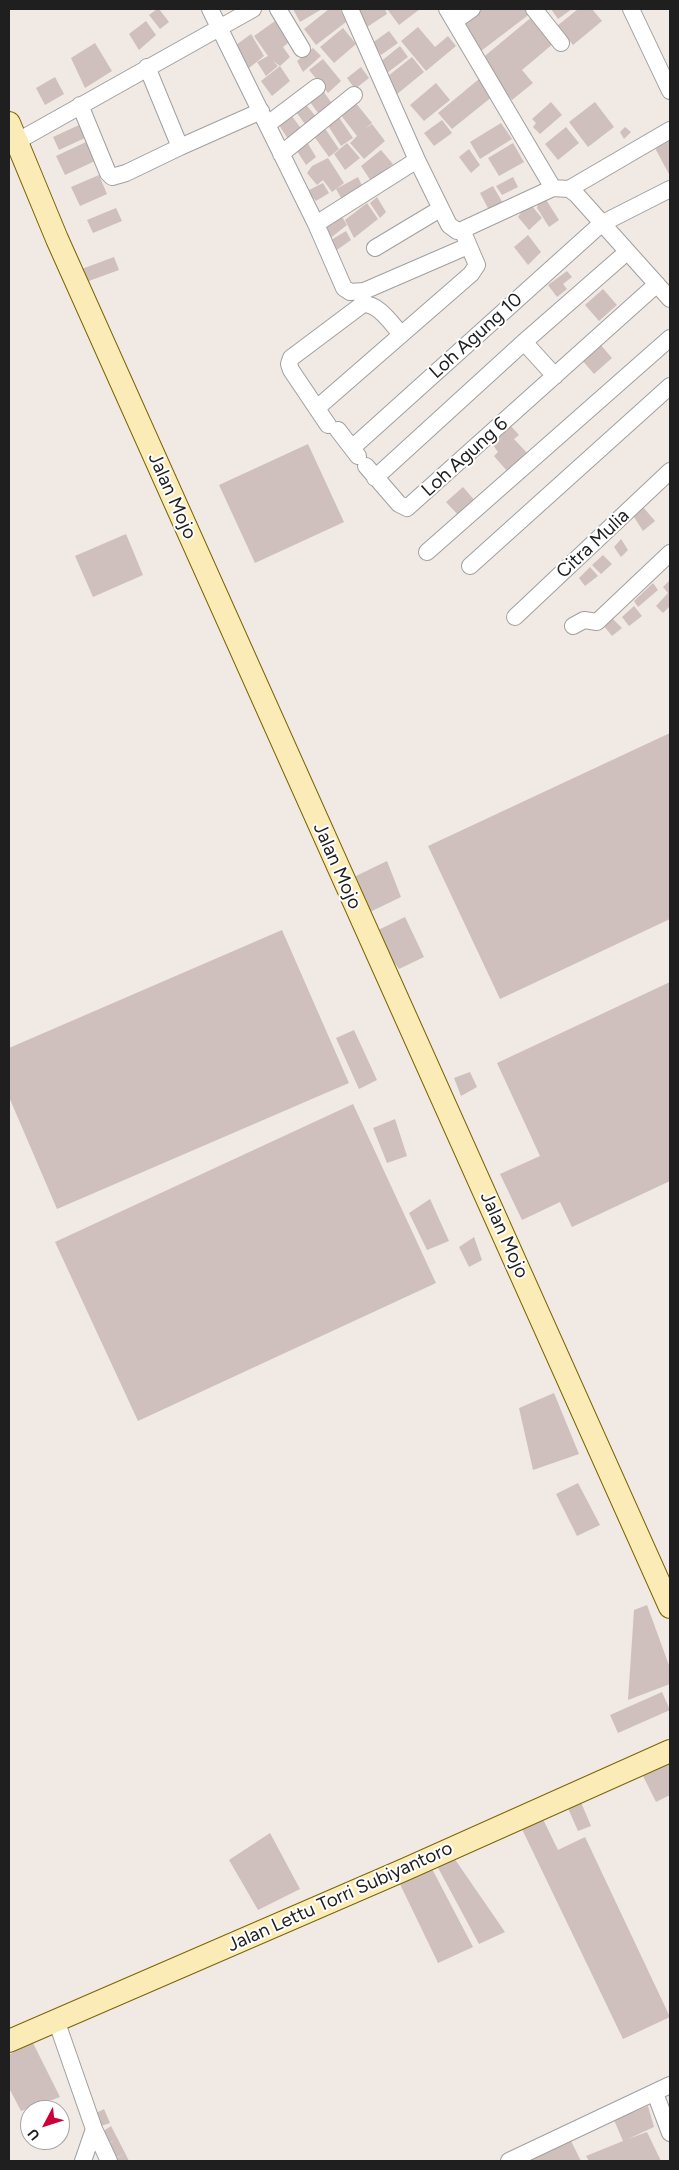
<!DOCTYPE html>
<html>
<head>
<meta charset="utf-8">
<style>
  body { margin:0 }
  #map { position:relative; width:679px; height:2170px; overflow:hidden; background:#f0e9e4; font-family:Figtree,sans-serif }
  canvas { display:block }
  .frame { position:absolute; inset:0; border:10px solid #1f1f1f; pointer-events:none }
  .north { position:absolute; left:20px; top:2100px; width:50px; height:50px; box-sizing:border-box; background:#fff; border:1px solid #a5a5a5; border-radius:50%; rotate:230deg; font-size:14px; font-weight:700; line-height:20px; text-align:center; color:#1f1f1f }
  .north::after { content:''; display:block; margin:auto; width:18px; height:22px; background:#cd0039; clip-path:polygon(50% 0,100% 100%,50% 72%,0 100%) }
</style>
</head>
<body>
<div id="map">
<canvas width="679" height="2170"></canvas>
<div class="frame"></div>
<div class="north">U</div>
</div>
<script>
const c = document.querySelector('canvas').getContext('2d');
c.lineJoin = 'round';
function fillPath(path, color) { c.fillStyle = color; c.fill(path, 'evenodd'); }
function trace(path, color, width, dash) { c.strokeStyle = color; c.lineWidth = width; c.lineCap = dash ? 'butt' : 'round'; c.setLineDash(dash || []); c.stroke(path); }
function drawText(font, color, halo, rows, align = 'center') {
  c.font = font + ' Figtree,sans-serif'; c.lineWidth = 4; c.setLineDash([]); c.textBaseline = 'middle'; c.strokeStyle = halo; c.fillStyle = color; for (const [text, x, y, turn = 0] of rows) {
    c.save(); c.translate(x, y); c.rotate((+turn || 0) * Math.PI / 180); c.textAlign = isNaN(turn) ? turn : align; if (halo) c.strokeText(text, 0, 0); c.fillText(text, 0, 0); c.restore();
  }
}
fillPath(new Path2D(`
  M157 9H159L169 22 160 29 149 15Z
  M293 9H322L300 22Z
  M329 9H340L346 22 316 45 304 29Z
  M356 9H385L387 14 367 27Z
  M387 9H420L399 25Z
  M477 9H528L531 13 481 51 460 22Z
  M551 9H572L558 19Z
  M578 9H592L602 21 573 45 557 26Z
  M533 16 554 43 522 70 533 83 512 100 480 60Z
  M146 21 156 35 139 50 129 34Z
  M275 21 288 43 283 47 290 57 280 66 290 81 272 96 261 81 280 66 273 61 278 66 266 76 257 62 268 56 254 36Z
  M418 27 435 47 448 36 456 46 426 71 401 41Z
  M343 28 356 44 334 63 320 47Z
  M389 31 398 43 381 55 372 43Z
  M251 34 264 56 249 68 236 45Z
  M95 43 112 71 85 88 71 58Z
  M400 46 408 57 387 73 379 63Z
  M313 48 321 56 303 72 297 61Z
  M412 57 424 72 396 95 383 80Z
  M323 59 341 81 328 93 309 70Z
  M361 67 369 78 355 89 347 78Z
  M55 77 64 94 45 105 36 88Z
  M479 79 493 96 452 129 438 113Z
  M436 83 450 100 424 121 410 105Z
  M321 88 333 105 321 117 307 98Z
  M302 100 318 119 308 128 293 108Z
  M355 102 372 123 365 129 372 124 385 141 364 159 350 143 357 136 340 114Z
  M551 102 562 115 540 134 533 127 536 123 532 119Z
  M595 102 614 127 588 147 569 122Z
  M288 111 303 131 290 142 277 122Z
  M336 113 353 138 341 146 325 121Z
  M442 120 452 133 434 146 424 133Z
  M501 123 512 139 480 159 470 142Z
  M79 125 85 138 59 150 53 137Z
  M324 127 339 149 329 157 313 135Z
  M566 127 579 143 558 160 545 144Z
  M625 127 631 132 624 139 620 132Z
  M670 137V176L655 148Z
  M86 142 95 161 65 175 56 156Z
  M307 142 316 157 306 165 297 151Z
  M347 143 360 158 345 170 334 154Z
  M513 143 524 162 499 176 488 158Z
  M469 149 480 165 471 173 459 157Z
  M381 150 393 164 371 181 361 166Z
  M328 158 344 183 332 192 323 180 317 185 307 173 312 166Z
  M99 175 107 194 80 206 71 187Z
  M358 177 364 190 344 203 336 189Z
  M513 177 518 187 502 195 496 186Z
  M323 183 329 193 316 201 307 191Z
  M493 186 504 205 490 212 480 193Z
  M377 197 386 212 380 218 370 203Z
  M545 198 559 220 549 227 537 208 539 201Z
  M367 203 378 219 354 238 345 220Z
  M531 205 542 218 529 230 518 217 522 211Z
  M116 208 122 221 93 233 87 220Z
  M338 210 347 225 328 240 318 223Z
  M346 231 351 240 334 252 326 243Z
  M528 235 541 252 528 265 514 247Z
  M114 257 119 270 86 282 79 270Z
  M567 271 572 277 563 284 567 289 557 297 548 285Z
  M603 289 617 305 599 321 585 305Z
  M600 344 612 358 594 374 582 360Z
  M510 425 519 435 514 439 528 454 507 471 494 456 498 452 490 441Z
  M308 444 344 522 255 563 219 485Z
  M463 487 476 502 459 516 446 502Z
  M643 507 655 521 643 531 634 517Z
  M126 534 143 575 93 597 75 556Z
  M621 539 628 550 621 557 614 547Z
  M603 555 612 564 601 574 592 565Z
  M590 567 598 576 585 586 579 578Z
  M670 580V606L663 613 656 606 668 593 663 587Z
  M653 583 658 590 638 607 634 601Z
  M634 606 642 616 629 626 622 617Z
  M613 619 622 628 612 636 603 625Z
  M670 733V919L500 999 428 846Z
  M387 861 401 897 370 912 354 877Z
  M405 917 424 957 399 969 372 933Z
  M282 930 349 1083 57 1209 9 1097V1048Z
  M670 982V1181L572 1227 560 1202 522 1220 500 1174 540 1156 497 1063Z
  M354 1030 377 1080 359 1089 336 1038Z
  M470 1072 477 1087 461 1096 454 1078Z
  M353 1104 436 1283 138 1421 55 1242Z
  M395 1119 407 1156 387 1163 373 1128Z
  M430 1199 449 1241 427 1250 409 1213Z
  M474 1237 482 1260 469 1267 459 1247Z
  M554 1393 579 1454 533 1470 519 1408Z
  M578 1483 600 1525 577 1536 556 1494Z
  M647 1605 670 1668V1684L628 1700 634 1610Z
  M662 1692 670 1710 618 1733 610 1715Z
  M670 1762V1795L656 1802 642 1774Z
  M580 1800 591 1826 578 1831 567 1806Z
  M541 1815 558 1850 585 1837 670 2017 623 2039 520 1825Z
  M270 1833 300 1889 258 1910 229 1860Z
  M454 1858 505 1932 479 1944 436 1864Z
  M430 1865 473 1947 438 1963 398 1880Z
  M32 2041 60 2097 21 2111 9 2088V2055Z
  M648 2106 654 2127 628 2139 647 2132 661 2161H589L586 2156 623 2141 614 2120Z
  M104 2109 110 2123 95 2128 92 2115Z
  M111 2126 125 2153 112 2160 105 2146 115 2140 105 2145 99 2134Z
  M571 2141 581 2161H534L532 2158Z
  M125 2153 129 2161H112Z`), '#d0c0bd');
const street = new Path2D(`
  M210 9 316 224 344 288 350 292 364 291 468 246
  M278 9 302 49
  M350 9 417 160 449 225 457 231 462 230 553 188 569 189 576 194 670 299
  M447 9 553 188
  M534 9 561 43
  M631 9 670 91
  M455 21 472 9
  M80 105 108 173 112 177 126 173 180 147 147 67
  M268 124 317 87
  M16 142 253 9
  M180 147 261 111
  M281 154 354 95
  M569 189 670 130
  M316 224 417 160
  M375 248 440 209
  M524 342 555 376
  M317 408 471 274 477 265 465 237
  M328 425 291 370 289 364 291 358 363 304C379 304 390 322 401 334
  M338 430 358 456
  M352 448 601 224 670 189
  M366 466 399 504 407 508 657 284
  M375 478 524 342 620 258
  M427 552 670 338
  M470 566 670 386
  M515 617 670 471
  M573 626 584 620 597 622 670 553
  M56 2020 94 2129 109 2161
  M655 2093 670 2133
  M83 2161 94 2129
  M509 2161 670 2085`);
const secondary = new Path2D(`
  M9 123 57 239 670 1607
  M9 2041 406 1869 670 1751`);
trace(street, '#a0a0a0', 18);
trace(secondary, '#7a6501', 24);
trace(street, '#fff', 16);
trace(secondary, '#fbecb7', 22);
drawText('19px', '#1f1f1f', '#fff', [
  ["Loh Agung 10",476,336,-42],
  ["Loh Agung 6",465,457,-42],
  ["Jalan Mojo",172,496,66],
  ["Citra Mulia",593,544,-43],
  ["Jalan Mojo",337,866,66],
  ["Jalan Mojo",504,1235,66],
  ["Jalan Lettu Torri Subiyantoro",340,1897,-24]
]);
</script>
</body>
</html>
